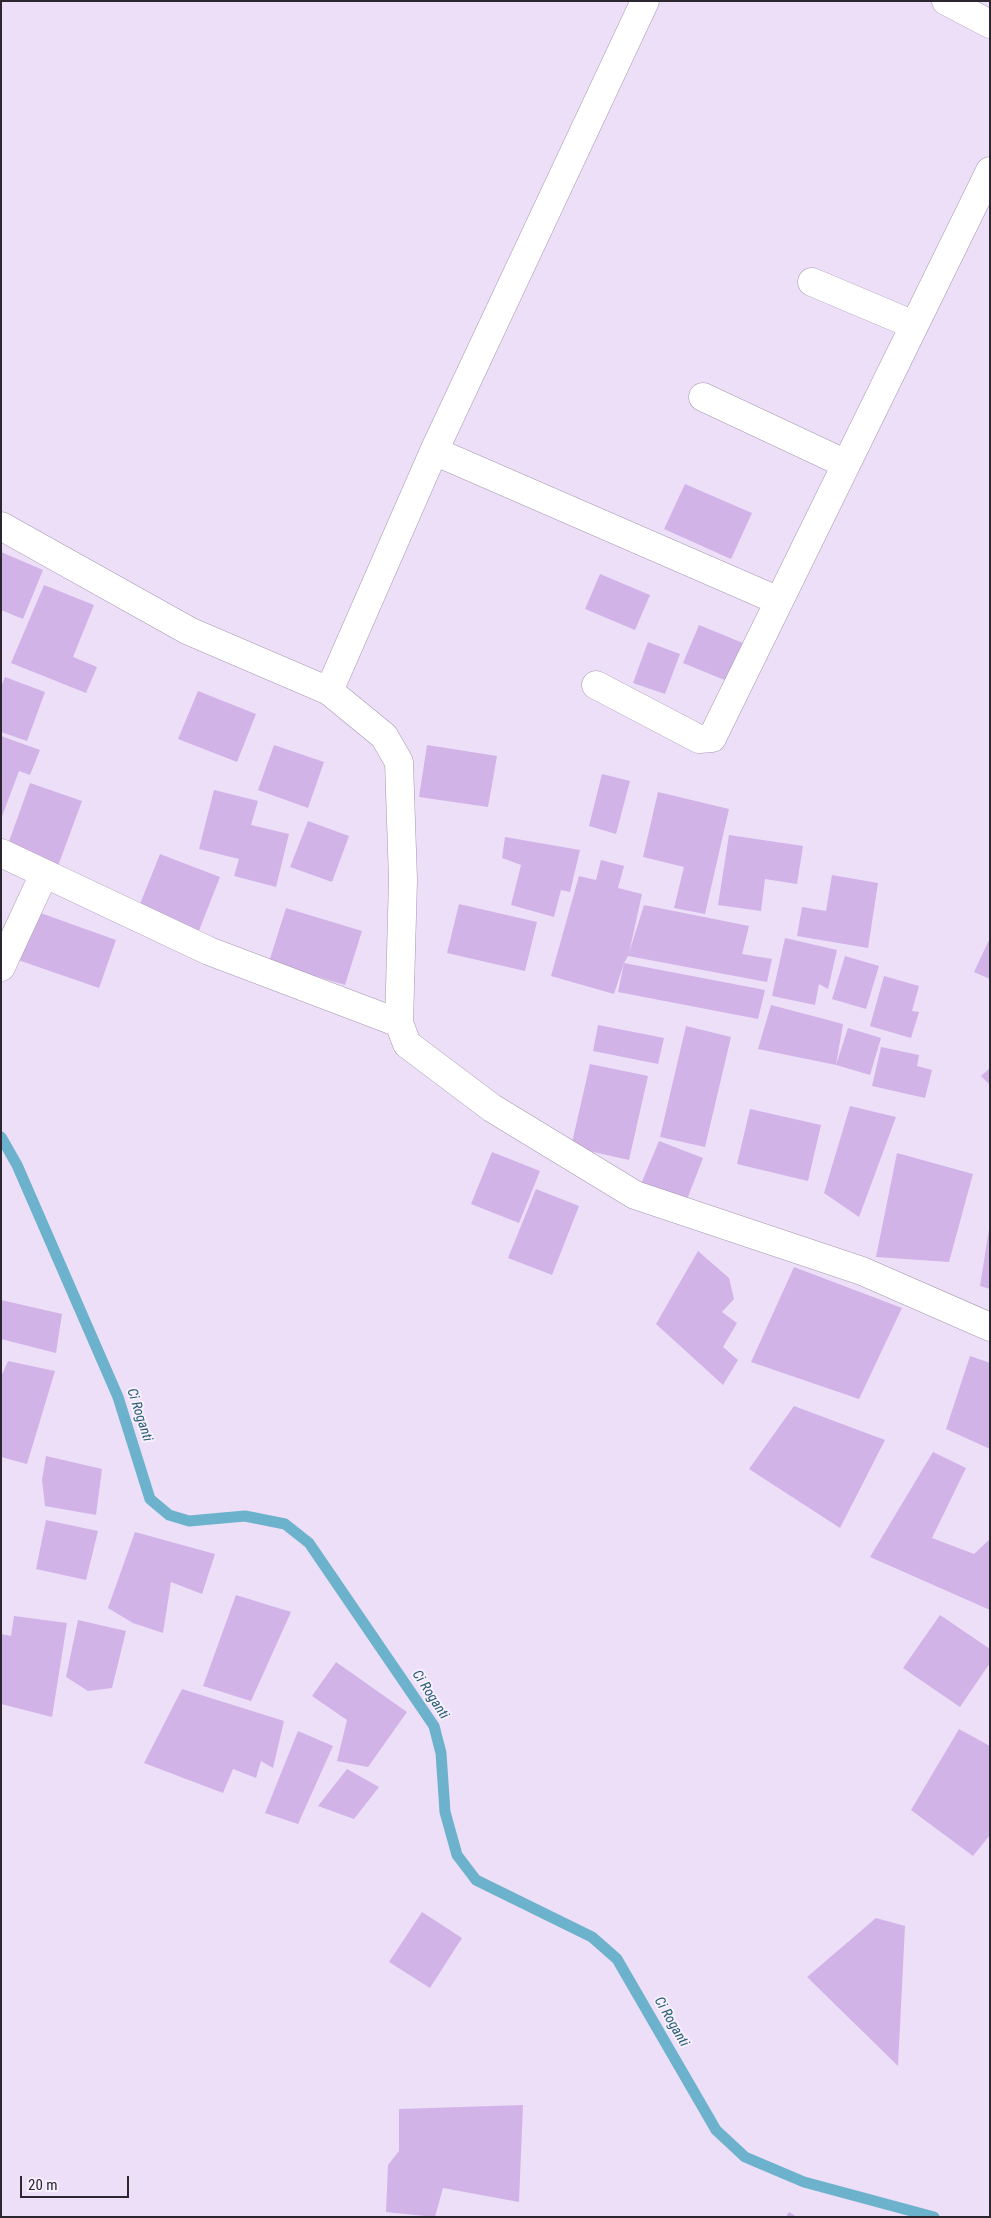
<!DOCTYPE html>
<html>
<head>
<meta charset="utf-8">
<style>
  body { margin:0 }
  #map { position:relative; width:991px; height:2218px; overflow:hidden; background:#eddff8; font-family:"Roboto Condensed",sans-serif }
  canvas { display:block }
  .frame { position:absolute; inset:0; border:2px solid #2b262f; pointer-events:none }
  .scale { position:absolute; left:20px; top:2176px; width:109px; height:22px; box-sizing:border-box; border:2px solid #2b262f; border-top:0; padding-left:6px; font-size:15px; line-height:18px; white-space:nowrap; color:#2b262f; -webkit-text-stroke:4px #f7effe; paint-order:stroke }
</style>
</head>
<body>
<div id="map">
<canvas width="991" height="2218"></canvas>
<div class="frame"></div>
<div class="scale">20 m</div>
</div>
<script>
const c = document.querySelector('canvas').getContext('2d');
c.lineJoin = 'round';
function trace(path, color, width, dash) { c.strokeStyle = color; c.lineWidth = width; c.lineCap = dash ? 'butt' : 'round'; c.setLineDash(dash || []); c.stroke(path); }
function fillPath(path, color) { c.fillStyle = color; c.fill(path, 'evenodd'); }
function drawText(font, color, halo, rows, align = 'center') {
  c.font = font + ' "Roboto Condensed",sans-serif'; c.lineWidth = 4; c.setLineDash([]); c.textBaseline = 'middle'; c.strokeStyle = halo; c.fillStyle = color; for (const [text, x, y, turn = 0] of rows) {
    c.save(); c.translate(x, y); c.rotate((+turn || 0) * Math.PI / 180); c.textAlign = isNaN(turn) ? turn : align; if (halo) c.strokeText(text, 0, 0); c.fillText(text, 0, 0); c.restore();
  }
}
trace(new Path2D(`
  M1 1137 17 1165 118 1397 150 1499 169 1515 189 1521 245 1516 285 1524 309 1543 434 1726 441 1753 445 1812 457 1855 476 1880 592 1937 617 1959 716 2130 745 2157 804 2182 934 2217`), '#6db2cc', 11);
fillPath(new Path2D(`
  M685 484 752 513 731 559 664 529Z
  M1 552 43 570 23 619 1 610Z
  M600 574 650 595 635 630 585 609Z
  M44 585 94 605 73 657 97 667 86 693 11 663Z
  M699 625 743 643 727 681 683 663Z
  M648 642 680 654 665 694 633 683Z
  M5 677 45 692 27 741 1 732V687Z
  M198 691 256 714 237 762 178 739Z
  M1 736 40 750 30 775 19 771 1 819Z
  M274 745 324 762 308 808 258 790Z
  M427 745 497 756 488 807 419 797Z
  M602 774 630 781 616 834 589 826Z
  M30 783 82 801 58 866 7 847Z
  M214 790 258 801 251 825 289 834 276 887 234 876 239 859 199 849Z
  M658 792 729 809 705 914 674 908 684 867 643 857Z
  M308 821 349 836 332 882 290 867Z
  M729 835 803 846 797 884 765 879 761 911 718 905Z
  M505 837 580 850 570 892 561 890 554 917 511 905 521 865 502 858Z
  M160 854 220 877 198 933 138 909Z
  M601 860 624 866 618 888 642 894 629 953 644 905 749 926 742 954 772 959 767 982 628 956 624 963 765 990 758 1019 618 992 624 963 614 994 551 976 579 876 596 880Z
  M832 875 878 883 868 948 797 936 802 907 826 911Z
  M459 904 537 922 525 971 447 953Z
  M286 908 362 931 345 985 269 962Z
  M35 911 116 940 99 988 18 960Z
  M785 938 837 950 828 989 819 984 815 1005 772 996Z
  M990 938V979L974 972Z
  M845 956 879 966 866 1009 832 999Z
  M884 976 919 986 912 1011 919 1012 911 1038 870 1026Z
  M771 1005 843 1024 836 1065 758 1049Z
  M598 1025 664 1038 658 1064 593 1051Z
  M686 1026 731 1037 705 1147 660 1137Z
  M848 1028 881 1038 870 1075 836 1065Z
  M881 1047 919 1055 917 1066 932 1070 925 1098 872 1086Z
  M590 1064 648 1076 629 1160 571 1147Z
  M990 1068V1085L981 1076Z
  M850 1106 896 1117 859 1217 824 1193Z
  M750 1109 821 1125 808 1181 737 1164Z
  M659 1141 703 1158 686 1202 641 1184Z
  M492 1152 540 1171 519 1223 471 1204Z
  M897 1153 973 1174 949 1262 876 1257Z
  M536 1189 579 1206 552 1275 508 1258Z
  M989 1229H990V1289L980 1286Z
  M698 1251 729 1278 734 1299 722 1312 737 1323 723 1347 738 1360 723 1385 656 1324Z
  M794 1267 902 1308 859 1399 751 1362Z
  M1 1300 62 1314 56 1353 1 1339Z
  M970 1356 990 1363V1449L946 1429Z
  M8 1361 55 1371 27 1464 1 1457V1377Z
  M794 1406 885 1440 840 1528 749 1469Z
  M933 1452 966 1468 932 1538 974 1554 990 1539V1610L870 1557Z
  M46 1456 102 1469 96 1515 45 1506 42 1480Z
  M46 1520 98 1531 86 1580 36 1569Z
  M135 1532 215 1554 202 1594 171 1582 163 1633 133 1623 108 1608Z
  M236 1595 291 1612 251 1701 203 1686Z
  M940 1615 990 1649V1663L960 1707 903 1668Z
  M14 1616 67 1623 52 1717 1 1704V1634L11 1636Z
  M78 1620 126 1631 112 1688 88 1691 66 1677Z
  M336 1662 407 1712 368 1767 337 1761 347 1720 312 1696Z
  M182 1689 284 1721 273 1768 261 1761 256 1778 233 1769 223 1793 144 1763Z
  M959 1729 990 1746V1835L973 1856 911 1810Z
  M298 1731 333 1746 298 1824 265 1813Z
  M347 1769 379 1787 354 1819 318 1806Z
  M422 1912 462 1938 430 1988 389 1962Z
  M876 1918 905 1926 898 2066 807 1977Z
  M523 2105 519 2202 443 2188 435 2217 386 2212 388 2165 399 2151V2109Z
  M789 2212 797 2217H786Z`), '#d1b3e8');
const minor = new Path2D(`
  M946 1 990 24
  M812 282 914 325
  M703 397 846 464
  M434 451 779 601
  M1 526 189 631 329 691 384 736 399 762 403 880 399 1023 407 1044 492 1108 635 1195 862 1271 990 1327
  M596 685 699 739 712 738 990 171
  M329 691 434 451 645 1
  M1 853 209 951 399 1023
  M1 967 44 874`);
trace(minor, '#a497ae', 29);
trace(minor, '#fff', 28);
drawText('italic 14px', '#265d70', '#f7effe', [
  ["Ci Roganti",139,1415,72],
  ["Ci Roganti",430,1695,57],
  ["Ci Roganti",671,2022,60]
]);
</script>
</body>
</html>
